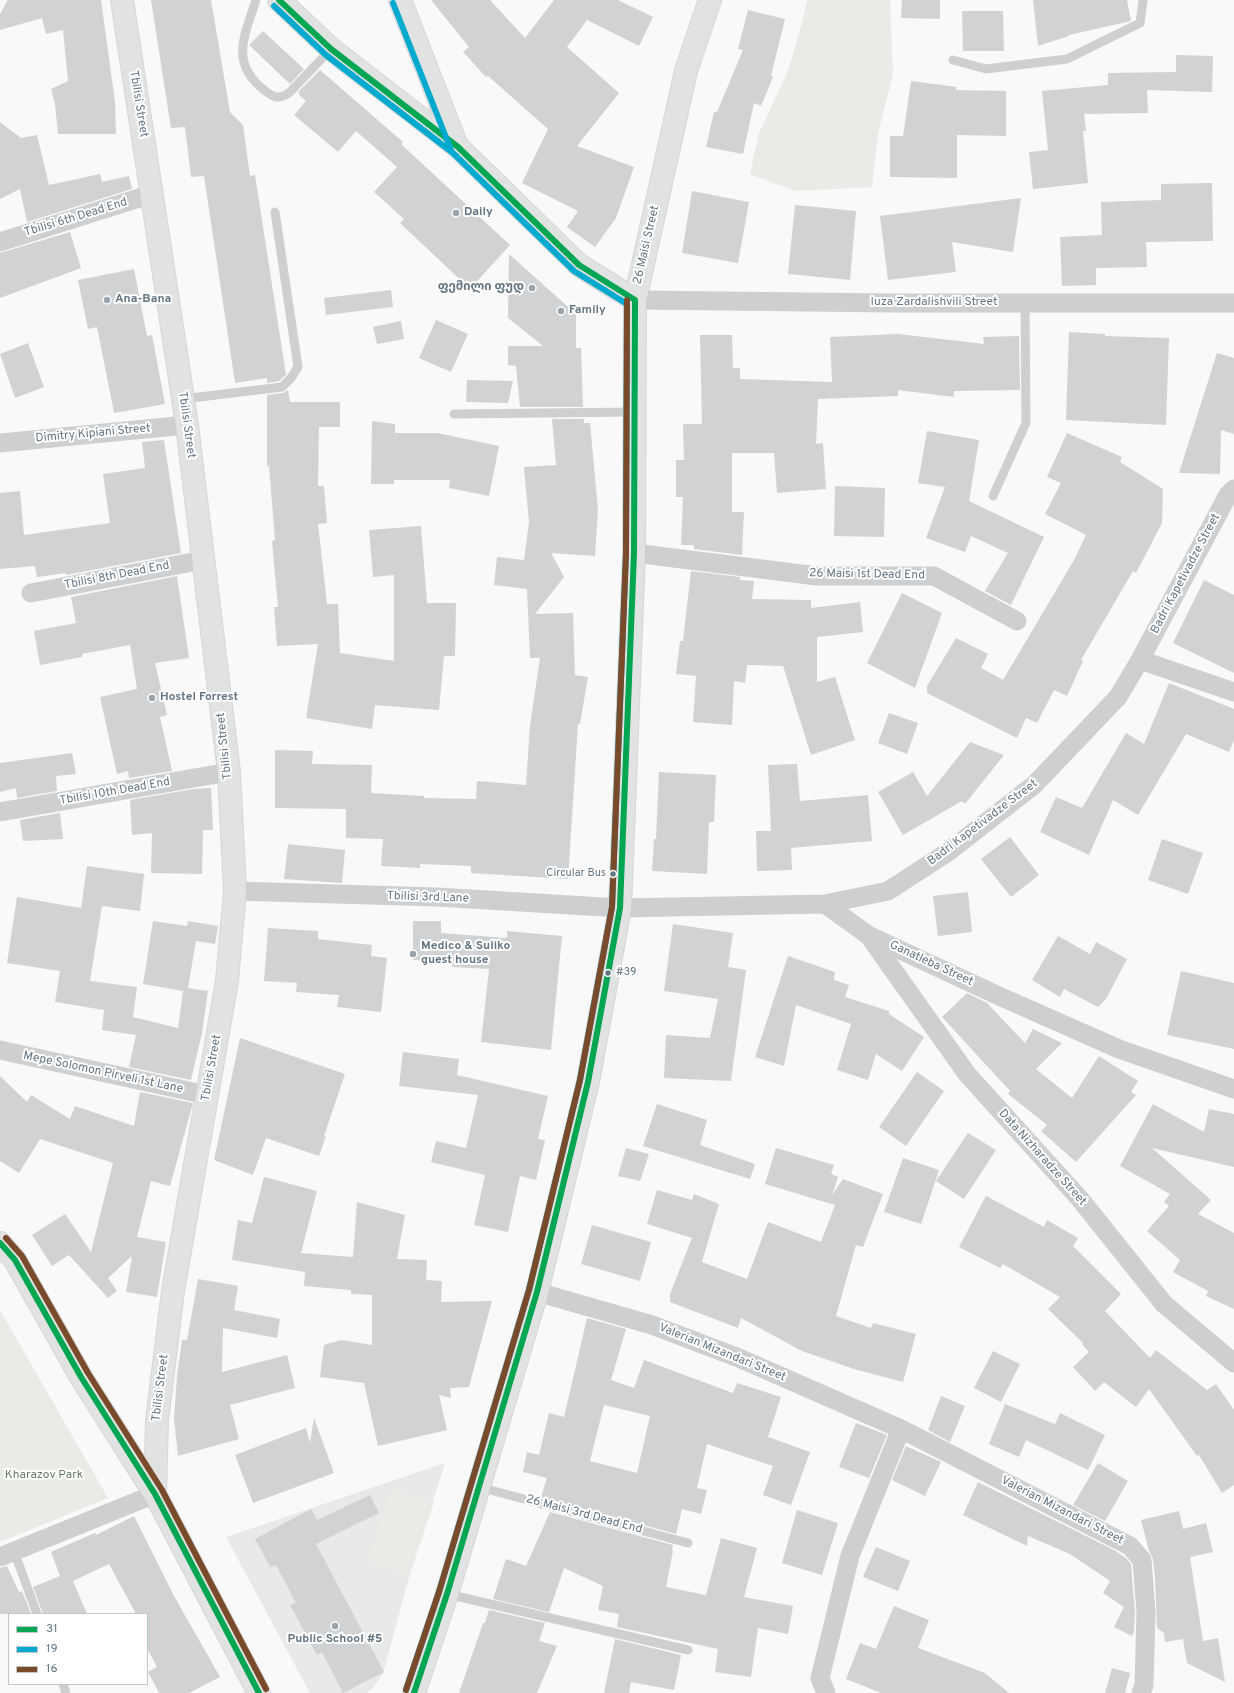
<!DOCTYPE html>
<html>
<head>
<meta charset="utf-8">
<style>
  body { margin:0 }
  #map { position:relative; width:1234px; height:1693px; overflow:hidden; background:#f9f9f9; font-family:Overpass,sans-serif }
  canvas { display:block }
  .legend { position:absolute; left:8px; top:1613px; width:140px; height:72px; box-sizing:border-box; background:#fff; border:1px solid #c1c8cd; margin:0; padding:5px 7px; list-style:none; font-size:12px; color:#657683 }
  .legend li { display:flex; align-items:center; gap:8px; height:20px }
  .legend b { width:20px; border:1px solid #c1c8cd }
</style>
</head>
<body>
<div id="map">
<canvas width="1234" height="1693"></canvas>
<ul class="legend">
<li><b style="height:5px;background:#00a651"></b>31</li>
<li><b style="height:5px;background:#00a9ce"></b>19</li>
<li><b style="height:5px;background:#7a4b2a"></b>16</li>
</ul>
</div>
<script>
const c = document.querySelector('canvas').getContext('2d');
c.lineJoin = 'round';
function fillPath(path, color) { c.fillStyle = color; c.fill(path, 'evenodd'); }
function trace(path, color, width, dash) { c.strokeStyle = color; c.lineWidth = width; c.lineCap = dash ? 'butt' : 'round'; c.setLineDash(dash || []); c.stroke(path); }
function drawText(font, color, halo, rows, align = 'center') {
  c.font = font + ' Overpass,"Noto Sans Georgian",sans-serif'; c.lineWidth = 4; c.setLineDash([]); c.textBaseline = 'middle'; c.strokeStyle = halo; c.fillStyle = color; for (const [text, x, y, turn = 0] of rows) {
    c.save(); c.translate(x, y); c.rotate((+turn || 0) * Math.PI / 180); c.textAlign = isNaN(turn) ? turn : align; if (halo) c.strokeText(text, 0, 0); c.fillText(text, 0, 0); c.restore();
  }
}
fillPath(new Path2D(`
  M445 1463 409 1577 383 1674 372 1689 367 1693H310L226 1537Z`), '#e8e9e9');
fillPath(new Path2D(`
  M807 0H890L893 75 878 133 872 187 795 191 750 174 759 133 788 71 802 23Z
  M0 1310 108 1498 0 1542Z
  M390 1487 434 1502 409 1577 365 1563Z`), '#e8ebe6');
fillPath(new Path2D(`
  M8 0H101L115 102 116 134H58L55 104 51 89 68 81 63 30 46 34 42 18 0 30V14Z
  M151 0H211L230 112 243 125 250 176 255 175 286 375 279 381 267 383V378L235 383 204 176 191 177 185 127 171 128Z
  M431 0H490L525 38 554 0H618L653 17 639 46 587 20 567 47 619 93 577 146 634 167 616 218 595 247 567 227 578 211 522 183 548 129 488 76 486 77 463 52 469 47Z
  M902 0H940V19L901 18Z
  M1033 0H1127L1131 21 1069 35V36L1038 46Z
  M748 10 785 19 771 76 773 77 761 106 754 103 743 154 706 147 714 112H717L743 50 738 49Z
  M962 11H1003L1004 51H963Z
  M263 31 304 69 290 84 249 45Z
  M1176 55 1213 56 1212 92 1147 90 1148 113 1084 114 1086 131H1083L1088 183 1033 189 1029 152 1048 150 1042 91 1108 85V73L1176 72Z
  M320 70 403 142 401 144 510 245 470 289 400 223 404 219 374 192 397 167 356 131 338 152 294 115 306 101 299 95 300 93 298 92Z
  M911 81 957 87 956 90 1006 91V136L957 135V178L890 177V136H903Z
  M0 122 21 138 37 135 49 185 100 174 102 182 129 176 132 189 27 222 20 189 0 199Z
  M1212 183 1213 241 1146 242 1147 267 1096 268V285L1062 286 1060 237 1102 235 1101 202 1161 200V184Z
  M692 191 749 202 738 263 682 253Z
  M1021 198 1013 252 952 242 956 272 888 280 880 216Z
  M795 205 856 211 850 280 788 274Z
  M70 232 81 268 0 298V253Z
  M509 254 576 314V348H581L583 407H520L516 366 508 365V346H543L508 318Z
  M134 269 147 336 152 335 165 404 114 413 97 327 88 329 78 280Z
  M391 290 393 307 326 315 324 298Z
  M436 320 468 334 451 372 419 358Z
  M401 321 404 339 377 344 373 327Z
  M1069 332 1105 334V336L1169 338 1166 425 1066 420Z
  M898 334 984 344 983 337 1019 336 1020 390 954 391V397L898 390V396L818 399 816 444 823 443 826 489 777 493 774 453H732V512H744L742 555 694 549V545H681L683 497H676V460H684L683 424H702L700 335H732L733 368H740V379L832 382 830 337Z
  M28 343 44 387 15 398 0 354Z
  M1217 353 1234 358V434L1221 430 1220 474 1179 473Z
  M467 380 513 381 508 403 466 402Z
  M288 390 290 402H340V427H319L318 486H324L327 523 318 524 327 604H338L340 653 394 661V575L373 577 369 530 421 526 427 603H456L455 656H444L439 710 375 705 372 729 306 718 318 644 277 646 274 607H278L272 541 275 540 269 466H267V395L283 393Z
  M552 419H584V423H590L598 510 595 556 551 553 564 577 535 614 573 613 575 675 588 677 580 724H578L568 879 471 873V866L420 864V868L381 866 383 839 346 838V809L275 808V750L313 751 312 764 372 765 371 793 424 796V798L476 799 477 781 526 785 530 725 540 658H530L527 589 494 585 497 557 524 560 529 522 524 467 556 465Z
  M372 421 395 424V433H437L499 446 489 496 449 488 450 480H394V484H371Z
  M927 431 979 440 969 501 1044 537 1011 605 985 591 1008 553 971 536 965 552 926 538 945 487 918 483Z
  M1067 433 1122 457 1120 462 1163 489 1162 523 1136 573 1133 571 1081 660 1083 661 1067 696 1054 690 1037 723 1026 718 1017 738 927 693V686L956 638 988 654 981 668 1003 680 1074 560 1086 535 1045 514 1061 483 1047 477Z
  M164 440 181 553 66 575V573L37 577 35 566 0 569V493L20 491 24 535 110 523 103 474 145 468 142 442Z
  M835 486 885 488 884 537 834 536Z
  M691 571 740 577V580L754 581 752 599 811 600V608L860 602 863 632 817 637V682L835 677 855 740 811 755 783 666 747 665 745 683 734 681 732 725 693 722 696 676 676 674 680 641H683Z
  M177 576 189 658 155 663 167 715 160 717 172 771 129 778 128 771 117 774 100 697 137 689 130 645 82 654V657L40 665 34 631 76 623 71 597Z
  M1204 580 1234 595V673L1173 643Z
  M902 593 942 613 915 688 867 663Z
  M1169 683 1234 709V740L1229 752 1186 734 1138 815 1113 800 1089 855 1040 832 1056 797 1082 808 1126 733 1144 744Z
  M889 713 918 723 907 754 878 743Z
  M970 742 1004 755 965 804 962 801 903 835 878 792 913 772 927 796Z
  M72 753 76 774 56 776 57 791 17 798 16 788 0 792V763Z
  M797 764 800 801 868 795 872 841 791 848 792 870 757 871 756 831H771L768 765Z
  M659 772 716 775 714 822H709L707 874 652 871 654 839H656Z
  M211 788 213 830H203L202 874 151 873 152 833 132 835 130 800 194 789Z
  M60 813 63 839 23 841 20 820Z
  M1010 837 1039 875 1011 897 981 859Z
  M1162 839 1203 853 1188 894 1148 880Z
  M288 844 345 850 342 883 284 879Z
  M87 866 144 874 140 911 102 906 90 981 137 987 133 1017 178 1028 183 991 143 984 153 921 187 926 188 921 218 926 215 944 196 941 188 988 208 991 202 1033 191 1080 129 1067 136 1035 102 1030 104 1010 55 1002 60 971 7 963 17 897 81 908Z
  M968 892 972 932 938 936 933 896Z
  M413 921H441V933L507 938V931L562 936 551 1050 481 1042 489 969 452 967 453 960H413Z
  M673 924 733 933 728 967 746 970 731 1081 664 1078 666 1035 710 1038 718 999 664 991Z
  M268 928 318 931V939L372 945 371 956 387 958 381 1012 337 1007 339 995 296 992 297 983 264 981Z
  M1058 936 1090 954 1096 942 1127 959 1106 999 1098 1007 1064 989 1060 997 1032 980Z
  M788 956 835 972 834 980 849 985 845 997 889 1011V1014L924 1037 902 1071 876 1054 868 1080 837 1070 851 1024 796 1005 784 1066 755 1057Z
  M1181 971 1234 983V1049L1167 1035Z
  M967 993 987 1003 1025 1043 1033 1029 1062 1043 1036 1069 1072 1098 1099 1056 1138 1081 1131 1092 1136 1095 1076 1162 1041 1131 1047 1125 1008 1094 1010 1091 942 1017Z
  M240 1038 345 1074 324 1136H326L319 1156 266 1138 253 1175 214 1160Z
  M403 1052 459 1059 457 1075 548 1096 538 1139 545 1140 536 1180 520 1176 508 1232 474 1225 485 1175 431 1162 436 1141 466 1148 478 1095 399 1086Z
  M917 1072 944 1091 906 1146 879 1127Z
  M0 1076 27 1102 31 1095 70 1119 75 1106 134 1126 140 1092 193 1103 170 1186 151 1181 137 1237 166 1242 157 1297 126 1292 132 1256 108 1278 117 1291 108 1298 69 1255 52 1266 32 1235 65 1214 91 1252 113 1163 40 1139 19 1173 0 1161Z
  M657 1104 707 1120 700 1145 755 1164 750 1179 643 1146Z
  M1153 1104 1204 1132 1209 1109 1234 1114V1167L1152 1148 1211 1200 1198 1214 1234 1233V1309L1206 1296 1208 1291 1173 1272 1180 1260 1147 1231 1169 1206 1164 1202 1170 1194 1120 1166Z
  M968 1133 996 1150 964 1199 936 1181Z
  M626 1148 649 1154 640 1181 618 1176Z
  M776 1148 834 1165 831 1174 838 1177 832 1195 843 1179 883 1194 863 1247 856 1245 836 1316 871 1328 873 1323 916 1334 903 1382 854 1369 802 1351 741 1318 738 1328 670 1302V1294L692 1238 647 1224 657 1190 692 1200 694 1194 719 1204 702 1262 747 1279 768 1222 821 1242 835 1205 765 1184Z
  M903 1158 939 1170 921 1224 884 1212Z
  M264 1177 317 1191 301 1253 353 1257 357 1202 405 1215 397 1259 427 1260 426 1280 442 1281 441 1302 492 1301 469 1387 450 1388 451 1398 439 1395 447 1430 378 1446 364 1383 320 1377 324 1345 341 1340 372 1345V1295L351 1294V1290L304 1286 305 1272 232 1260 238 1220 252 1223Z
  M986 1196 1044 1227 1047 1220 1078 1238 1073 1246 1121 1294 1105 1311 1150 1358 1156 1350 1207 1390 1216 1384 1234 1410V1485L1222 1493 1199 1455 1197 1456 1149 1389 1136 1407 1104 1382 1095 1391 1073 1367 1089 1352 1082 1344 1083 1343 1048 1309 1060 1297 1003 1264 1000 1268 959 1247Z
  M592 1225 651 1242 640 1281 581 1264Z
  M198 1279 238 1286 234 1310 280 1319 277 1338 223 1328 222 1372 287 1355 295 1388 230 1405 239 1439 178 1456 174 1419 177 1376 182 1340H187Z
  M587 1318 626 1329 611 1380 634 1388 644 1360 733 1393 737 1383 781 1397 768 1437 810 1452 791 1505 763 1495 773 1466 707 1444 697 1488 707 1490 701 1514 682 1509 676 1534 541 1497 547 1478 523 1472 527 1452 539 1455 549 1413 564 1417ZM604 1405 650 1416 637 1473 590 1461Z
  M993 1351 1020 1364 1001 1402 974 1388Z
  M941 1396 965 1406 950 1442 928 1430Z
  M1005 1404 1055 1424 1060 1413 1105 1435 1088 1470 1026 1440 1019 1457 989 1444Z
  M314 1418 334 1473 253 1503 235 1455 306 1428 310 1443Z
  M856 1423 887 1435 869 1478 839 1467Z
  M906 1446 941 1462 925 1496 892 1480Z
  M1098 1463 1128 1481 1105 1521 1073 1505Z
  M978 1482 1114 1550 1126 1558 1131 1564 1135 1613 1134 1631 1132 1636 1114 1627 1124 1607 1103 1593 1110 1581 1070 1554 1028 1536 1027 1546 963 1515Z
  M370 1495 379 1513 316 1544 384 1672 343 1693 322 1652 317 1655 290 1605 296 1603 276 1565 270 1567 255 1539 311 1509 317 1520Z
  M797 1510 838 1523 822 1575 782 1563Z
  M1179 1511 1183 1529 1206 1523 1213 1552 1190 1557 1203 1641 1218 1638 1225 1682 1187 1663 1183 1639 1165 1642 1164 1633 1157 1628 1155 1577 1153 1559 1149 1551 1141 1520Z
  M550 1512 673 1545 672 1550 673 1551 666 1587 706 1595 721 1538 757 1548 744 1597 793 1606 788 1634 758 1628 751 1677 715 1672 718 1649 617 1627 619 1614 598 1610 603 1586 564 1568 549 1612 493 1599 506 1559 526 1566Z
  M134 1516 174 1596 220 1677 189 1693H159L148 1672 157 1667 147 1648V1614H136L109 1564 73 1581 87 1614H43L33 1587 60 1576 51 1552 95 1533 96 1535Z
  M876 1547 910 1561 898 1591 863 1577Z
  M7 1566 19 1592 22 1591 31 1614H0V1568Z
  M894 1606 929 1620 918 1648 985 1673 1009 1693H881L846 1679 860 1643 876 1649Z
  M489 1610 545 1623 539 1641 557 1646 537 1693H459L483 1623H485Z
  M615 1639 681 1655 674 1690 631 1682 629 1693H604Z
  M1112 1668 1130 1673 1125 1693H1105Z`), '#d0d2d3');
const secondary = new Path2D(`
  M122 0 187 425 229 772 235 891 227 981 173 1291 157 1420 155 1494
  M279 0 331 49 458 147 579 265 635 300
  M400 0 457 146
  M0 1243 15 1260 81 1377 155 1494 259 1693
  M414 1693 447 1594 537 1292 588 1082 620 908 634 553 635 300 686 71 710 0`);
trace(secondary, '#d5d6d7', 24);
trace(new Path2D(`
  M256 0C245 35 229 62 264 90 273 97 278 100 289 93L331 49
  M953 60 986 69 1067 59 1140 23 1143 0
  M183 399 282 387 291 378 298 367 275 212
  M454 414 634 412
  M993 496 1026 423 1025 303
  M479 1487 688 1543
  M14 1551 37 1614
  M447 1594 688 1650
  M63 1684 66 1693`), '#cecfd0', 9);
trace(new Path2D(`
  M0 242 152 194
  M635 300 893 303H1234
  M0 443 187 425
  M634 553 817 576H934L1017 621
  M31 593 203 560
  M1140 660 1234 692
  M0 812 229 772
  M235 891 437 897 620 908 825 904 868 935 999 996 1119 1049 1234 1089
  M825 904 888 891 948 852 1034 785 1118 697 1140 660 1228 495 1234 489
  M869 936 967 1074 1080 1199 1164 1304 1234 1363
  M0 1050 207 1095
  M537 1292 652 1325 739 1358 901 1429 1130 1546 1142 1560 1146 1613 1144 1685 1141 1693
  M0 1557 155 1494
  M826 1693 820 1678 850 1556 901 1429`), '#cecfd0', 19);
trace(secondary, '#e1e2e2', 22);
trace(new Path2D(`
  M279 0 331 49 458 147 579 265 635 300 634 553 620 908 588 1082 537 1292 447 1594 414 1693
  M0 1243 15 1260 81 1377 155 1494 259 1693`), '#00a651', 6);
trace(new Path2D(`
  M393 3 451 150
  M274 6 326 55 453 153 574 271 627 304 626 553 612 907 580 1080 529 1290 439 1592 406 1690`), '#00a9ce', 6);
trace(new Path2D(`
  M6 1238 22 1256 88 1373 162 1490 266 1689
  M406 1690 439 1592 529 1290 580 1080 612 907 626 553 627 300`), '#7a4b2a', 6);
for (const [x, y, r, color] of [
  [456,213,4,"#99a4ac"],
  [532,288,4,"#99a4ac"],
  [107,300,4,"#99a4ac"],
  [561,311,4,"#99a4ac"],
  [152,698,4,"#99a4ac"],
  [613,874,3.5,"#657683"],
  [413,954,4,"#99a4ac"],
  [608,973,3.5,"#657683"],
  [335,1626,4,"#99a4ac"]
]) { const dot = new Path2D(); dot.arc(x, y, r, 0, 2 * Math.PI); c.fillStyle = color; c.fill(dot); trace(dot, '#fff', 1.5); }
drawText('11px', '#657683', '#fff', [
  ["Circular Bus",606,874],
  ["#39",616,973,"left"]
], 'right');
drawText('12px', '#657683', '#fff', [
  ["Tbilisi Street",138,104,81],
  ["Tbilisi 6th Dead End",76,218,-17],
  ["26 Maisi Street",647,245,-77],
  ["Iuza Zardalishvili Street",934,303],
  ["Tbilisi Street",186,425,82],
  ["Dimitry Kipiani Street",93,434,-5],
  ["Badri Kapetivadze Street",1186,574,-62],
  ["26 Maisi 1st Dead End",867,575,1],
  ["Tbilisi 8th Dead End",117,576,-11],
  ["Tbilisi Street",225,746,-96],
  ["Tbilisi 10th Dead End",115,792,-10],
  ["Badri Kapetivadze Street",983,823,-37],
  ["Tbilisi 3rd Lane",428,898,2],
  ["Ganatleba Street",931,964,25],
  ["Tbilisi Street",212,1068,-80],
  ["Mepe Solomon Pirveli 1st Lane",103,1073,12],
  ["Data Nizharadze Street",1042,1158,48],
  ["Valerian Mizandari Street",722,1353,22],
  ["Tbilisi Street",161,1388,-83],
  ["Valerian Mizandari Street",1062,1511,27],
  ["26 Maisi 3rd Dead End",584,1515,15]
]);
drawText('bold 12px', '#657683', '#fff', [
  ["Daily",464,213],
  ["ფემილი ფუდ",524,288,"right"],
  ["Ana-Bana",115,300],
  ["Family",569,311],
  ["Hostel Forrest",160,698],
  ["Medico & Suliko",421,947],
  ["guest house",421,961],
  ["Public School #5",335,1640,"center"]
], 'left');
drawText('12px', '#687a64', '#fff', [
  ["Kharazov Park",44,1476]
]);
</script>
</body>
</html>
